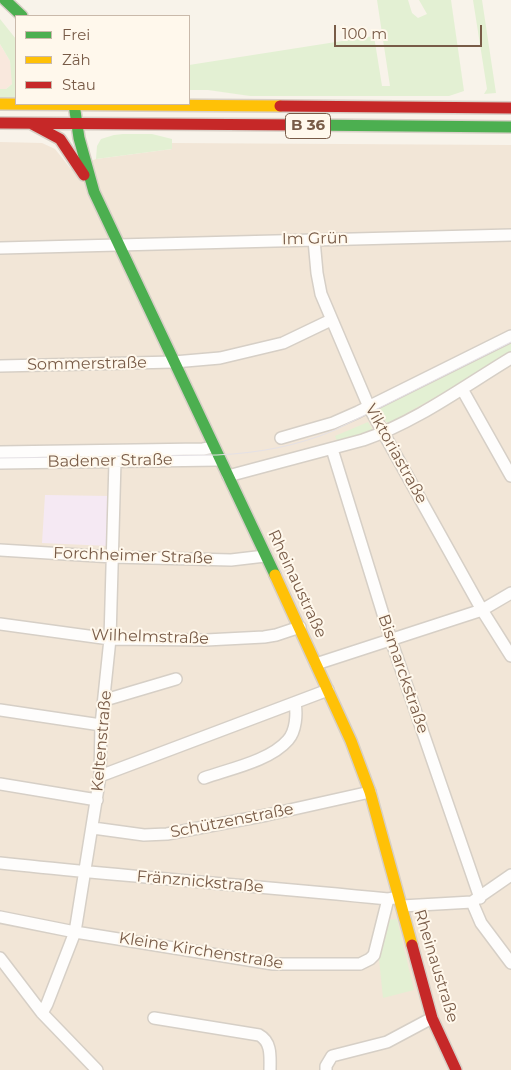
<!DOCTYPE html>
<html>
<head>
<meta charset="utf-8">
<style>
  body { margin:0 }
  #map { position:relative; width:511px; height:1070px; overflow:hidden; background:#f8f3ea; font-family:Montserrat,sans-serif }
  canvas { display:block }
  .legend { position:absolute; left:15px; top:15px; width:175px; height:90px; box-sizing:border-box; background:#fff8ec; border:1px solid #c9b9aa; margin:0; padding:6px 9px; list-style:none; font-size:15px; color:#785b47 }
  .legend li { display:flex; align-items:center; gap:10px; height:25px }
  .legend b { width:25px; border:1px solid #c9b9aa }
  .scale { position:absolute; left:334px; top:25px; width:148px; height:22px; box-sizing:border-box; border:2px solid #785b47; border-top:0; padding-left:6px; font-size:15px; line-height:18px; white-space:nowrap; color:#785b47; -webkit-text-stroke:4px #fff8ec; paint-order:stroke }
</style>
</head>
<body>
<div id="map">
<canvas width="511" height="1070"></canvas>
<ul class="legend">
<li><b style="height:6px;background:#4caf50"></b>Frei</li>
<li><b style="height:6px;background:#ffc107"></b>Zäh</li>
<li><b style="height:6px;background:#c62828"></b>Stau</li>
</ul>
<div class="scale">100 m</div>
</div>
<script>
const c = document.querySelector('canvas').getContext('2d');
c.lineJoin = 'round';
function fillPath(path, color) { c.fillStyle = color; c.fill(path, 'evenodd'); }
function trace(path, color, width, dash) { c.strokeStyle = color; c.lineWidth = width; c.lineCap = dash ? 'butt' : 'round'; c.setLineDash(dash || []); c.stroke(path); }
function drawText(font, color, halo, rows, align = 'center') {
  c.font = font + ' Montserrat,sans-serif'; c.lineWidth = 4; c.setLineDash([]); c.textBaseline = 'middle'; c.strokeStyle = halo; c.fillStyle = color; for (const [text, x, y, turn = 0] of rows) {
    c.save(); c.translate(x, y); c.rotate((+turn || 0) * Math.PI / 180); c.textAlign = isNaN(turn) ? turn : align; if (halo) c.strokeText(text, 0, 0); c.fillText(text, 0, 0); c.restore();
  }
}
fillPath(new Path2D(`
  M0 142 42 143 55 149 71 169 96 159 172 149V143L511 145V1070H0Z`), '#f2e6d7');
fillPath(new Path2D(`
  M0 44 10 61 13 78 12 84 6 89H0Z`), '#f9e8dd');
fillPath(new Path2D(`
  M45 495 111 496 109 546 42 543Z`), '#f5e9f3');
fillPath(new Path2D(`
  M377 0H408L412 13 418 18 427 14 419 0H451L464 91 449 96H250L208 90H189V65L374 36 382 86H390Z
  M473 0H482L496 93 484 94 487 89Z
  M0 19 16 39V99H0V89H6L12 84 10 61 0 44Z
  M123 134H152L172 139V149L96 159 97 146 101 139 114 135Z
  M511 340V355L389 423 386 422 379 409 381 405Z
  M368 422 374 432 337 441 335 436Z
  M397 919 414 990 383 998 379 959 388 920Z`), '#e3f0d3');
const street = new Path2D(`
  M314 240 317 273 321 294 369 407 482 610 511 656
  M0 248 511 235
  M0 366 174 362 220 358 283 343 331 320
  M462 389 511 476
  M281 438 333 423 358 412 511 336
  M332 449 391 640 480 898
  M0 452 203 449 214 447
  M0 463 220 460
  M228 476 363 440C416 422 463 387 511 358
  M0 550 113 557 231 560 265 556
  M0 624 110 639 206 640 264 637 276 635 300 627
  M316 664 482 610 511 593
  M105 700 176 679
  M0 710 101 725
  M100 776 328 690
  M204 778C229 769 270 761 288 740 296 731 297 714 295 703
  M0 784 97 800
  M93 828 144 835 167 834 267 815 370 792
  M0 863C129 877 259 886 388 899L394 898
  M472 902 481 923 511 963
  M402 906 472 902 511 875
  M0 917 75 932 273 964H360L370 959 374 955 388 899
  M0 958 42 1013 97 1070
  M42 1013 47 1004 75 932 100 776 101 725 110 639 115 461
  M154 1018 259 1035C272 1042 270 1057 270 1070
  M326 1070V1066L332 1056 387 1042 432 1018`);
const fast = new Path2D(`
  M5 0 22 16
  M74 104 79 138 94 192 275 575
  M304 125 511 127`);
const slow = new Path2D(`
  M0 104 280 106
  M275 575 351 741 370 792 412 945`);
const jam = new Path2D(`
  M280 106 511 108
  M0 123 304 125
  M32 124 60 139 84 175
  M412 945 432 1018 456 1070`);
trace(street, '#d6cfc6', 14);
trace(fast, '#d7cfc6', 14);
trace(slow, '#d7cfc6', 14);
trace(jam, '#d7cfc6', 14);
trace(street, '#fefdfc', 11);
trace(fast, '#4caf50', 11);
trace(slow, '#ffc107', 11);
trace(jam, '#c62828', 11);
trace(new Path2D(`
  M0 458 217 455C259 453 297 446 335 430L511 342`), '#e5e1e5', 1);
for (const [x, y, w] of [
  [308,126,45]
]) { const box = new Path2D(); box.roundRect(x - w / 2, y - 12.5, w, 25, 4); c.fillStyle = '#fff8ec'; c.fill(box); trace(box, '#785b47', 1); }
drawText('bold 15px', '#785b47', null, [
  ["B 36",308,126]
]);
drawText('16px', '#785b47', '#fff8ec', [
  ["Im Grün",315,239,-1],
  ["Sommerstraße",87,364,-1],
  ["Viktoriastraße",396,454,61],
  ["Badener Straße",110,461,-1],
  ["Forchheimer Straße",133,556,2],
  ["Rheinaustraße",297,584,65],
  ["Wilhelmstraße",150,637,2],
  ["Bismarckstraße",403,674,71],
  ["Keltenstraße",102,741,-85],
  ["Schützenstraße",232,821,-11],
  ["Fränznickstraße",200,882,5],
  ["Kleine Kirchenstraße",201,951,9],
  ["Rheinaustraße",436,966,73]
]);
</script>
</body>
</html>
